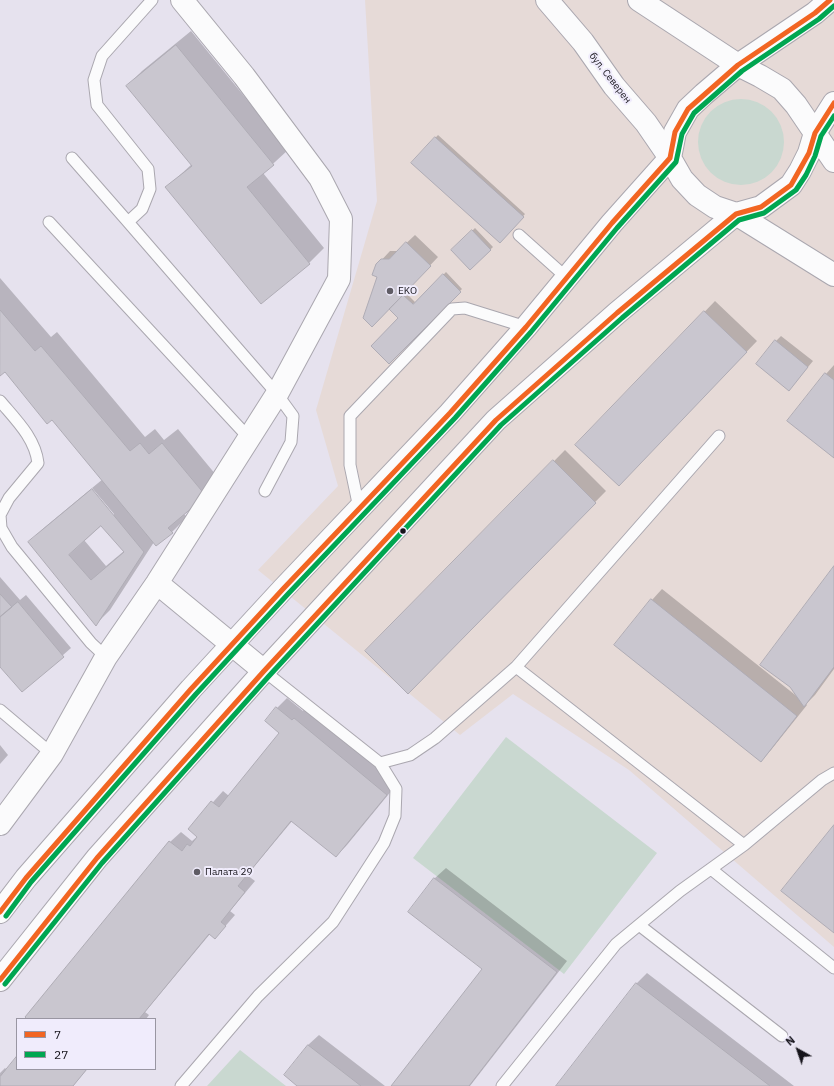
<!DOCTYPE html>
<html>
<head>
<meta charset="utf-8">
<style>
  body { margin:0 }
  #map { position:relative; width:834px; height:1086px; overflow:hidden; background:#e6e2ee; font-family:"IBM Plex Sans",sans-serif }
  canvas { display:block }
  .legend { position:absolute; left:16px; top:1018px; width:140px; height:52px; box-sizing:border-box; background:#f0ecfc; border:1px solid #9996a2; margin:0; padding:5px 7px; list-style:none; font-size:12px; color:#16141b }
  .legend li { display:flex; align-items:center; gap:8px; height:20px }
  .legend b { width:20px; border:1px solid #9996a2 }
  .north { position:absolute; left:778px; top:1030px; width:40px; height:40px; -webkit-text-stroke:3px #f0ecfc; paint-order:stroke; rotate:320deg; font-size:11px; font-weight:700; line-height:16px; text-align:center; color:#16141b }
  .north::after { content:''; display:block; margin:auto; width:14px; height:18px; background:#16141b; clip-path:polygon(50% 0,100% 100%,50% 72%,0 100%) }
</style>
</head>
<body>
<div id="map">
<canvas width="834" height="1086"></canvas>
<ul class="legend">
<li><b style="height:5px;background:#f26522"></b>7</li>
<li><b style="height:5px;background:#00a651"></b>27</li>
</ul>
<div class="north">N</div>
</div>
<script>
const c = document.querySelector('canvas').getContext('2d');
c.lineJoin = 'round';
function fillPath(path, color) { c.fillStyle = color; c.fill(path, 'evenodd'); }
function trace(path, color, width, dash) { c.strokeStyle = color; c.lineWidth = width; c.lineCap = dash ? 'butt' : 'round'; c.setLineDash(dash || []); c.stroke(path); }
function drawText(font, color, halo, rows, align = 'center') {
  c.font = font + ' "IBM Plex Sans",sans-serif'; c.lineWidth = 4; c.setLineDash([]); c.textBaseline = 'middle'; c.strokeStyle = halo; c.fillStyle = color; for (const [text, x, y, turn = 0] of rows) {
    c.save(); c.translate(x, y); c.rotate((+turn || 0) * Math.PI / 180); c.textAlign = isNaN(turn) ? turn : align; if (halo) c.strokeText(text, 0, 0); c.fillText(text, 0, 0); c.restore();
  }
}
fillPath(new Path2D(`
  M365 0H834V947L629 770 513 694 460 735 258 570 338 486 316 410 377 201Z`), '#e6dad7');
fillPath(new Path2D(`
  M698 142a43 43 0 1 1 86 0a43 43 0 1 1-86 0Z
  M506 737 657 853 564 974 413 858Z
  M240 1050 286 1086H207Z`), '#c9d8d0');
fillPath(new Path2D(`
  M191 31 288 150 263 173 324 248 309 263 261 303 167 187 192 164 127 86 142 71Z
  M438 135 525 214 500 242 413 163Z
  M475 228 493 247 470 269 453 250Z
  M415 235 438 257 405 292 416 303 446 272 462 289 389 363 400 318 378 277 377 265 390 251H398Z
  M0 278 51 337 57 332 145 437 155 429 164 440 178 429 221 481 184 514 187 517 172 532 154 542 110 610 96 624 29 542 44 528 91 489 113 516 114 514 92 488 103 479 52 418 5 371 0 375ZM102 525 124 551 106 566 84 540Z
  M715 301 757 341 629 474 577 445Z
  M781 336 813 361 794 384 776 341Z
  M834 365V457L826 374Z
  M565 450 606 491 408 692 367 651Z
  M834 568V669L815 695 806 704 807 705 771 750 761 761 652 600 662 589 799 698 791 687Z
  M0 577 20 600 26 595 71 648 22 691 0 665Z
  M287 698 303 711 305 708 397 784 347 845 336 856 293 820 247 875 255 881 230 911 235 915 215 938 210 934 145 1012 149 1015 146 1019H29L170 842 181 832 192 841 198 836 189 829 223 791 229 796 281 733 277 708Z
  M0 745 8 755 0 764Z
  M446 868 567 961 470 1086H393L483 969 410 912 435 878Z
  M647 973 794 1086H557L636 984Z
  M319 1035 385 1086H299L285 1075 308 1045Z
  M17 1058V1069H87L73 1086H0V1073L5 1068 7 1070Z`), '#0003');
const building = new Path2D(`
  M176 45 274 165 247 187 310 264 261 304 165 187 192 166 126 86Z
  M435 137 524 217 500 243 411 163Z
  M472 230 491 250 470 270 451 250Z
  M406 242 431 266 372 327 363 318 377 277 372 275 376 264 381 259H389Z
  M443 274 461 292 389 364 371 346 398 318 389 309 403 295 413 304Z
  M0 310 35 351 41 346 130 451 140 443 149 454 162 443 206 496 168 528 173 533 156 546 52 420 47 424 5 372 0 376Z
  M704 311 747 352 619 486 575 445Z
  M775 340 808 367 789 391 756 364Z
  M825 373 834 380V458L787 421Z
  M553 460 596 503 408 694 365 651Z
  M92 489 144 552 96 626 28 542ZM101 526 124 552 91 580 69 555Z
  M834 566V667L804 707 790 687 760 665Z
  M0 594 12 607 0 617Z
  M651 599 797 716 761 762 614 645Z
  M18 602 64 657 22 692 0 667V617Z
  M276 707 292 720 294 718 387 795 336 857 291 821 238 886 245 892 221 922 226 926 215 939 209 934 139 1019H27L25 1017 169 841 182 851 187 844 190 846 197 837 188 829 211 801 219 807 279 733 265 721Z
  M834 825V933L781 891Z
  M434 878 557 972 469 1086H391L482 969 408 912Z
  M636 983 770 1086H556Z
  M308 1045 361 1086H297L284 1075Z
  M17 1056V1069H87L73 1086H0V1077Z`);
fillPath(building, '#c9c6cf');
trace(building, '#afacb5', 1);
const service = new Path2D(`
  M152 0 102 56 94 80 97 105 148 169 150 189 142 209 128 222 277 394 293 416 291 442 265 491
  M72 158 128 222
  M49 222 249 438
  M519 235 567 278
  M0 401C16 420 35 438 38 463L9 498 0 515 1 528 12 547 91 643 106 657
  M359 508 350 465V416L452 309 465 308 526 327
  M516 667 744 845 822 780 834 773
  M0 710 52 754
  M380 763 410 755 435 738 516 667 719 436
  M711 869 834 968
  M639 925 782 1036
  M181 1086 258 996 333 922 384 843 395 816 396 789 380 763 264 671
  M502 1086 616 944 680 891 744 845`);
const minor = new Path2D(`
  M157 583 264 671
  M0 824 52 754 106 657 157 583 277 394 339 279 341 219 320 178 244 76 182 0`);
const secondary = new Path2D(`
  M547 0 583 42 614 86 646 123 670 158
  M639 0 738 65 815 13 830 0
  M815 133 834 103`);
const primary = new Path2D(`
  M834 161 796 105 782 89 760 76 738 65 704 94 688 109 675 132 670 158 682 179 697 195 715 207 736 214 834 275
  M0 912 26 878 191 689 283 589 450 413 526 327 612 223 670 158
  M0 980 97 858 264 671 496 420 617 313 736 214 761 207 791 185 800 171 809 153 815 133`);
trace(service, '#aaa7af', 13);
trace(minor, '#aaa7af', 24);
trace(secondary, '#aaa7af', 24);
trace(primary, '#aaa7af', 24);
trace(service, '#fbfbfc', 11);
trace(minor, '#fbfbfc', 22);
trace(secondary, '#fbfbfc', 22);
trace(primary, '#fbfbfc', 22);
trace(new Path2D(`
  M0 912 26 878 191 689 283 589 450 413 526 327 612 223 670 158 675 132 688 109 738 65 815 13 830 0
  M0 980 97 858 264 671 496 420 617 313 736 214 761 207 791 185 809 153 815 133 834 103`), '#f26522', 5);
trace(new Path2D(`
  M6 916 31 882 196 694 288 594 455 418 531 332 617 228 676 162 682 134 694 113 742 71 819 19 834 6
  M5 984 102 863 269 676 501 425 622 318 739 220 764 213 796 190 806 175 815 156 821 136 834 116`), '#00a651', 5);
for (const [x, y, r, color] of [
  [390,291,4,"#5f5c65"],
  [403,531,3.5,"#16141b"],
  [197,872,4,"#5f5c65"]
]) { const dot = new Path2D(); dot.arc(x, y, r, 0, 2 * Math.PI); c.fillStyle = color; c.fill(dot); trace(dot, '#f0ecfc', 1.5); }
drawText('10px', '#16141b', '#f0ecfc', [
  ["бул. Северен",610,78,52]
]);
drawText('10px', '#16141b', '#f0ecfc', [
  ["EKO",398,291],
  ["Палата 29",205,872]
], 'left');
</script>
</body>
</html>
